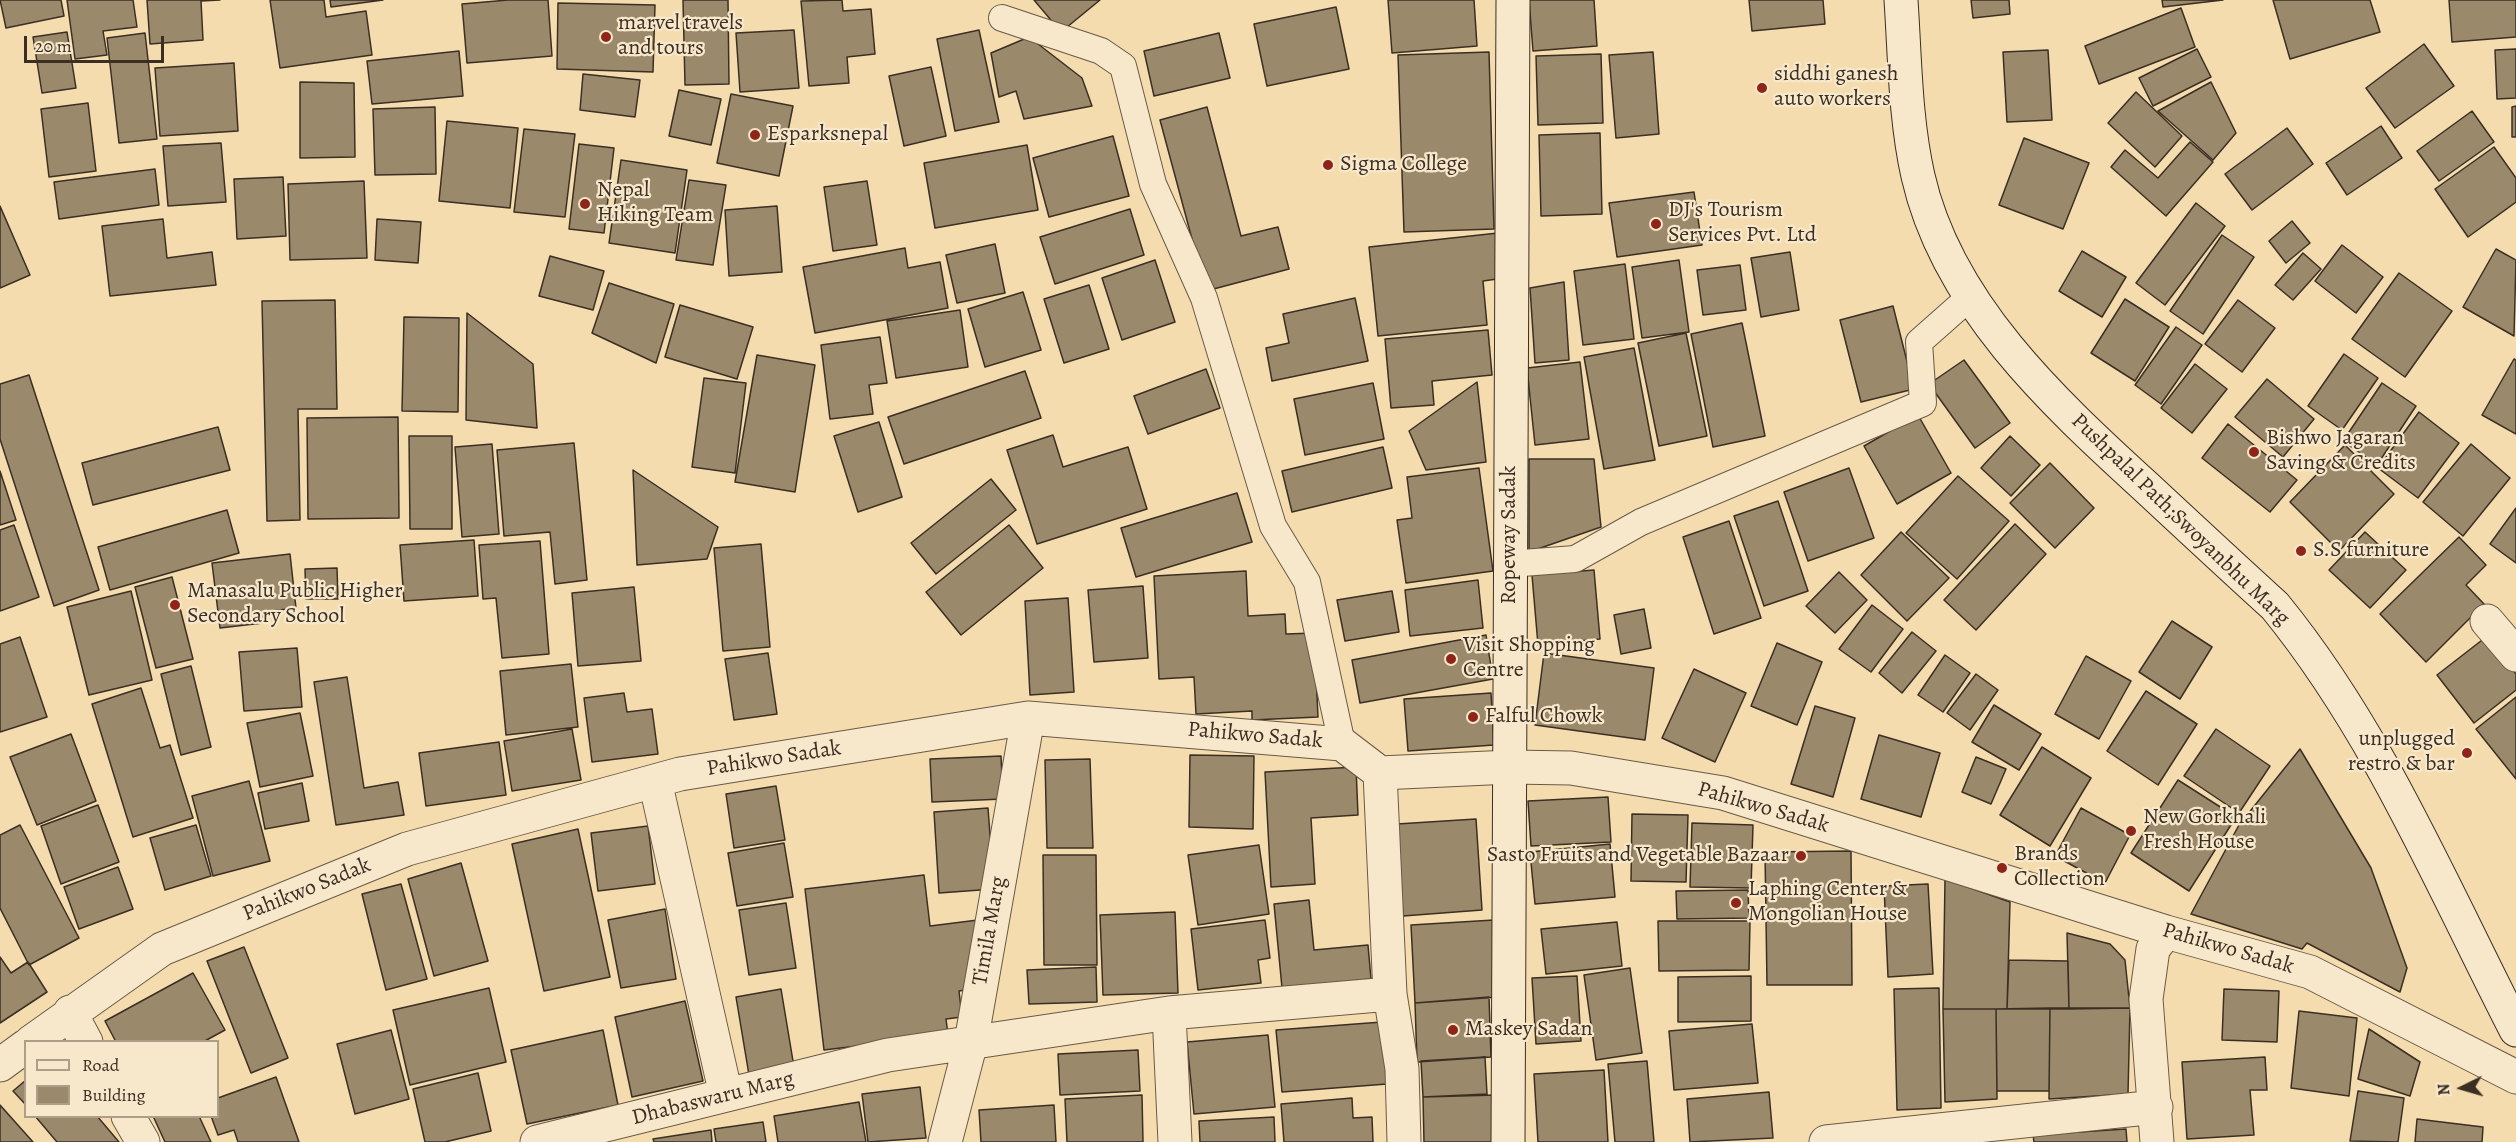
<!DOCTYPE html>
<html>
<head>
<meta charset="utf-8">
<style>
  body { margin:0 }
  #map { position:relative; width:2516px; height:1142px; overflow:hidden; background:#f4dcaf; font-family:Alegreya,serif }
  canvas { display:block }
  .legend { position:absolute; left:24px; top:1040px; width:195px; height:78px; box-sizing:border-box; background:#f8e8cb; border:2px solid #ac9e88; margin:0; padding:8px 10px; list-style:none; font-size:18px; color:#3b2f24 }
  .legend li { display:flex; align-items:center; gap:12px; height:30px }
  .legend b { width:30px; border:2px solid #ac9e88 }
  .north { position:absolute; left:2432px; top:1058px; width:60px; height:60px; -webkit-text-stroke:4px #f8e8cb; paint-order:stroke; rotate:265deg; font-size:16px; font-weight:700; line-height:24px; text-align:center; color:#3b2f24 }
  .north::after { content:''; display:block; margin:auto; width:21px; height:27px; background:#3b2f24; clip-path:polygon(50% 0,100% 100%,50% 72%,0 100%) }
  .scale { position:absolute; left:24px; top:36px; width:140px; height:27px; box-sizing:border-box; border:3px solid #3b2f24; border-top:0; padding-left:8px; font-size:18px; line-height:21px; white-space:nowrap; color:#3b2f24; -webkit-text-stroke:4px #f8e8cb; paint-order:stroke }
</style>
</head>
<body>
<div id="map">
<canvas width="2516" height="1142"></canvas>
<ul class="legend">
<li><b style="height:8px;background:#f8e8cb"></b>Road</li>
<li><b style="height:16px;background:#9b896c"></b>Building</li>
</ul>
<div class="north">N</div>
<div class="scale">20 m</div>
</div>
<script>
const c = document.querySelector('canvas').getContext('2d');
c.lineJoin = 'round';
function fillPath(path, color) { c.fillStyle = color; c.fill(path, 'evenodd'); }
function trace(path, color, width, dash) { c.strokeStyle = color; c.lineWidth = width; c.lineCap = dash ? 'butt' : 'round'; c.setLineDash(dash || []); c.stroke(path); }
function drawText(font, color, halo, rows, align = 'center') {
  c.font = font + ' Alegreya,serif'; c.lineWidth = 4.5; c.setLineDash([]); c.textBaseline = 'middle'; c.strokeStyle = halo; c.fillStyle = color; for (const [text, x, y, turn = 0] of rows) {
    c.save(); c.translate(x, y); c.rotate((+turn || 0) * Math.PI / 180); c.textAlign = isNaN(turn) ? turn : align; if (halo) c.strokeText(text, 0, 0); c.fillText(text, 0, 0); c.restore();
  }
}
const building = new Path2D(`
  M0 0H61L64 16 6 28Z
  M67 0H133L137 27 103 31 107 55 75 59Z
  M147 0H220L201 1 203 40 150 44Z
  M270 0H324L326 17 366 11 372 55 280 68Z
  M330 0H383L331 7Z
  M508 0H548L552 56 467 63 462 4Z
  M683 0H728L729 84 685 85Z
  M842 0 843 11 871 9 875 54 847 57 849 83 809 86 801 1Z
  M1034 0H1100L1061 32Z
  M1388 0H1474L1477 46 1392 53Z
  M1529 0H1594L1597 46 1533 51Z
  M1749 0H1823L1825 24 1752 31Z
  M1971 0H2009L2010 14 1973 18Z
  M2162 0H2223L2163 7Z
  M2273 0H2370L2380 32 2290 59Z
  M2449 0H2516V37L2452 42Z
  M558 3 655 5 653 72 557 69Z
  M1336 7 1349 69 1267 86 1254 24Z
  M2181 8 2195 47 2099 84 2085 46Z
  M794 30 799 88 740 92 736 33Z
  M979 30 999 122 955 131 937 39Z
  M67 32 76 88 42 93 33 37Z
  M145 33 157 139 119 143 107 38Z
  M1219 33 1230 78 1154 96 1144 51Z
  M1029 37 1082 78 1092 106 1024 119 1016 91 999 97 991 53Z
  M2424 44 2454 86 2395 128 2366 88Z
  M2197 49 2211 77 2153 106 2139 78Z
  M2516 49V98L2497 99 2495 50Z
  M2048 50 2052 120 2007 122 2003 52Z
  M459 51 463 96 372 104 367 61Z
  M1489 52 1494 229 1404 232 1398 55Z
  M1653 52 1659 134 1616 138 1609 55Z
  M1601 54 1603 123 1538 125 1536 56Z
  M234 63 238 131 160 136 155 68Z
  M931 67 946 136 904 146 889 76Z
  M583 74 640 80 635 117 580 110Z
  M300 82 354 83 355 157 300 158Z
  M2211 82 2236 133 2213 160 2158 111Z
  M679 90 721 99 711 145 669 136Z
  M2136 92 2182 136 2155 167 2108 123Z
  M731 94 793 106 779 176 717 163Z
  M88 103 96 171 49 177 41 109Z
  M2516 106V137H2512V107Z
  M435 107 436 174 375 175 373 109Z
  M1207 107 1241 236 1278 227 1289 269 1206 291 1160 120Z
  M2472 111 2494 142 2439 181 2417 151Z
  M447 121 518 128 510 208 439 201Z
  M2381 126 2402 158 2347 195 2326 163Z
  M2287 128 2313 164 2252 210 2225 174Z
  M524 129 575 134 565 217 514 212Z
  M1600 133 1602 214 1541 216 1539 135Z
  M1113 136 1129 196 1049 217 1033 158Z
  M2024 138 2089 163 2063 229 1999 205Z
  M2190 142 2213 162 2166 216 2111 167 2125 150 2158 178Z
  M221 143 226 202 168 206 163 146Z
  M579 144 614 148 604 233 569 229Z
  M1027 145 1038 210 935 228 924 163Z
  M2494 147 2516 178V202L2468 237 2435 189Z
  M621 160 687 170 675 253 609 243Z
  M155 169 159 205 59 219 54 182Z
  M283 177 286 236 237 239 234 179Z
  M689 180 726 185 713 265 676 260Z
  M364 181 367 258 290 260 288 184Z
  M867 181 877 245 833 251 824 187Z
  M1694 192 1702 245 1617 257 1609 203Z
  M2196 203 2225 226 2165 305 2136 283Z
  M0 206 30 275 0 288Z
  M777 206 782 272 729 276 725 210Z
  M1130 209 1144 255 1055 284 1040 237Z
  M163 219 167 258 212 252 216 285 110 296 102 226Z
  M377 219 421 222 418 263 375 260Z
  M2292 221 2310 243 2286 263 2269 241Z
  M1498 233 1504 278 1483 281 1487 325 1378 336 1369 247Z
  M2222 235 2254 257 2203 334 2170 311Z
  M995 244 1005 293 957 303 946 255Z
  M2342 245 2383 277 2356 313 2315 281Z
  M905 248 908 268 940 262 948 308 815 333 803 267Z
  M2496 249 2516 260 2514 336 2463 307Z
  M2082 251 2126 277 2102 317 2059 291Z
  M1790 252 1799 310 1761 317 1751 258Z
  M2303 253 2321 269 2293 300 2275 285Z
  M550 256 604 271 593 310 539 296Z
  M1155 260 1175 322 1122 340 1102 278Z
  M1679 260 1689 332 1642 338 1632 267Z
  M1625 264 1634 339 1583 345 1574 271Z
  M1740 265 1746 310 1703 315 1697 270Z
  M2399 273 2452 311 2405 377 2352 339Z
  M1564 282 1569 360 1535 363 1530 288Z
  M609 283 674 304 656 363 592 333Z
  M1089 285 1109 349 1064 363 1044 299Z
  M1023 292 1041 350 985 367 968 309Z
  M1355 298 1368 361 1272 381 1266 348 1289 343 1283 314Z
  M2125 299 2169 327 2135 381 2091 353Z
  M335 300 337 409H298L300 520 267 521 262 301Z
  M2238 300 2275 328 2242 372 2205 344Z
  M680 305 753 327 737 379 665 357Z
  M1893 306 1914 389 1861 402 1840 320Z
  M960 310 968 367 896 378 887 321Z
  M467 313 533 364 537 428 466 420Z
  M404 317 459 318 458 412 402 411Z
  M1742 323 1765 436 1713 447 1691 334Z
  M2176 327 2202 345 2161 404 2135 385Z
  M1488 330 1492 375 1432 381 1434 405 1391 408 1385 339Z
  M1686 333 1707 436 1659 446 1638 343Z
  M880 337 887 383 869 385 873 414 830 419 821 345Z
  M1634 348 1655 460 1604 469 1584 357Z
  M2344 354 2378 378 2342 430 2308 406Z
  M757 355 815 365 795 492 735 482Z
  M2514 359 2516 360V434L2482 415Z
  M1964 360 2010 423 1975 448 1929 384Z
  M1580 362 1589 439 1535 445 1527 368Z
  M2195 364 2227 389 2192 433 2161 408Z
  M1206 369 1220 408 1148 434 1134 396Z
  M1025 371 1041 418 904 464 888 417Z
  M29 375 99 590 54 606 0 439V384Z
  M704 378 746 383 735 473 692 467Z
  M2267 379 2314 419 2283 457 2235 417Z
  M1477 382 1486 462 1426 470 1409 431Z
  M1373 383 1384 439 1305 455 1294 399Z
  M2382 383 2416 406 2377 465 2343 441Z
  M2419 412 2459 443 2418 498 2378 468Z
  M1918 415 1951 473 1897 504 1864 446Z
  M398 417 399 518 308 519 307 418Z
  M879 422 902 497 858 512 834 436Z
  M2228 424 2297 480 2270 512 2202 458Z
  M218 427 230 470 93 505 82 463Z
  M1053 435 1063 467 1128 447 1147 509 1037 544 1007 450Z
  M409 436H452V529H410Z
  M2010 436 2040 465 2011 496 1981 468Z
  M574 443 587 580 555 584 550 532 504 536 497 450Z
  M492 444 499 534 462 537 455 447Z
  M2471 444 2510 478 2463 536 2423 502Z
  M2345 445 2394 494 2339 551 2290 502Z
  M1383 447 1392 488 1292 512 1282 471Z
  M1529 459H1594L1601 527 1529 552Z
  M2050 463 2094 508 2055 548 2010 503Z
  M1479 468 1493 571 1406 583 1397 520 1412 518 1407 477Z
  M1849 468 1874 538 1808 561 1784 492Z
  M633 470 718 527 707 559 637 565Z
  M0 471 16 520 0 525Z
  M1958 476 2009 521 1957 579 1906 533Z
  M991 479 1016 510 936 574 911 543Z
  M1237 493 1252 542 1136 577 1121 528Z
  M1778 501 1808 591 1764 606 1734 516Z
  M2516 508V563L2490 544Z
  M227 510 239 553 110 590 98 547Z
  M1729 521 1761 618 1714 634 1683 537Z
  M2015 524 2046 554 1976 630 1944 600Z
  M14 525 39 597 0 611V530Z
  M1009 525 1043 568 961 635 926 592Z
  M1901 532 1949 578 1907 621 1861 575Z
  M2365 532 2406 570 2370 608 2329 570Z
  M2459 537 2486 565 2466 585 2484 604 2426 662 2380 614Z
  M474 540 478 596 404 601 400 545Z
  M540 541 549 654 502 658 496 598 483 599 479 545Z
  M761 544 770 647 723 651 714 548Z
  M290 554 296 608 262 612 263 623 220 628 212 563Z
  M337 568 338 599H306L305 569Z
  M1594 570 1600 639 1538 645 1532 575Z
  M1246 571 1248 616 1285 614 1286 634 1314 633 1318 717 1252 720V711L1196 714 1194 677 1159 679 1154 576Z
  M1839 572 1867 600 1835 633 1806 606Z
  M172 577 193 659 156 668 135 587Z
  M1478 580 1483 628 1410 636 1405 590Z
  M1143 586 1148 658 1094 662 1088 590Z
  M634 587 641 661 578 666 572 593Z
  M131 591 152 680 89 695 67 607Z
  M1392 591 1399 632 1345 641 1337 600Z
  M1068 598 1074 692 1030 695 1025 601Z
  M1872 605 1903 629 1871 672 1839 649Z
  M1644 609 1651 648 1621 654 1614 615Z
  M2172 621 2212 647 2180 699 2139 672Z
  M1912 632 1936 651 1902 693 1879 673Z
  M1486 635 1493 679 1360 703 1352 660Z
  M20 637 47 717 0 732V644Z
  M2486 637 2516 674V690L2474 723 2437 675Z
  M1777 643 1822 662 1797 725 1751 706Z
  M297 648 302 707 244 711 239 652Z
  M768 653 777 714 734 720 725 659Z
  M1544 653 1654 668 1645 740 1535 725Z
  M1945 655 1970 673 1943 712 1918 695Z
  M2086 656 2131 681 2099 739 2055 714Z
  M571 664 578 727 506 735 500 671Z
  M191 666 211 747 181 755 161 674Z
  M1694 669 1746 693 1715 762 1662 738Z
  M1976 674 1998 690 1970 730 1947 713Z
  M347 677 364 788 398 782 404 815 336 825 314 682Z
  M141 688 160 748 170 745 193 818 133 837 92 704Z
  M2146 691 2197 724 2158 785 2107 751Z
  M624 693 627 712 652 709 658 754 592 762 584 698Z
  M1491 693 1494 745 1408 751 1404 699Z
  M2516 697V779L2476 729Z
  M1994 705 2041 734 2019 770 1972 742Z
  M1815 706 1855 718 1833 797 1791 784Z
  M300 713 313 776 260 787 247 723Z
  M572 729 581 780 512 791 504 741Z
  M2216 729 2270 766 2239 813 2184 776Z
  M71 734 96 801 37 825 10 757Z
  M1879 735 1940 753 1921 817 1861 799Z
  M499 742 506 795 426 806 419 753Z
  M2042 747 2091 778 2050 846 2000 815Z
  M2300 749 2371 868 2407 968 2400 992 2307 943 2302 949 2191 914 2239 825Z
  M1190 755 1254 756 1253 829 1189 827Z
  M1001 756 1003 799 932 802 930 759Z
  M1976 757 2006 769 1991 804 1962 792Z
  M1090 759 1093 848H1047L1045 760Z
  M1356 767 1358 815 1311 818 1315 884 1271 887 1265 772Z
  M2178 780 2236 817 2189 891 2131 853Z
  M249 781 270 861 213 876 192 796Z
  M302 783 309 821 265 829 258 793Z
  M776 786 785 840 734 848 726 794Z
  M1608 797 1611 842 1531 846 1528 801Z
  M98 805 119 862 61 884 41 826Z
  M988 808 994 889 939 893 934 812Z
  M2081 808 2130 835 2105 883 2055 856Z
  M1632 814 1688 815 1686 882 1631 881Z
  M1476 819 1482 910 1403 916 1397 824Z
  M1692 823 1753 825 1751 888 1690 887Z
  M20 825 79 938 29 965 0 908V835Z
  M196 825 211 876 165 890 150 838Z
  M648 826 655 884 598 891 591 833Z
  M578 829 610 977 544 991 512 844Z
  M784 843 793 897 737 906 728 853Z
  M1610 844 1615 897 1535 904 1530 852Z
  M1259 845 1269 914 1198 925 1188 855Z
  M1851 851 1852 985H1767L1765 852Z
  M1043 855H1096L1097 965H1044Z
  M461 863 488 961 434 976 408 879Z
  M118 867 133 909 79 929 64 887Z
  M924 875 930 926 978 920 972 989 959 991 962 1017 946 1019 948 1035 824 1050 805 889Z
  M1945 879 2010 902 2007 1009H1943Z
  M401 884 427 979 386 990 362 894Z
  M1928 884 1933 974 1888 977 1884 886Z
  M1748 890 1749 918 1677 919 1676 891Z
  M1309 900 1314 950 1368 945 1371 979 1282 988 1274 904Z
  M786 903 796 968 749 975 739 910Z
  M665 909 676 979 621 988 608 920Z
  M1175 912 1178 993 1103 995 1100 915Z
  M1265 920 1270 958 1258 960 1261 983 1198 990 1191 929Z
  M1494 920 1499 997 1415 1003 1411 925Z
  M1658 921H1750L1749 970 1659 971Z
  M1617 922 1622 966 1546 974 1541 929Z
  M2067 933 2110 944 2125 960 2130 1008 2069 1009Z
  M244 947 288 1058 251 1073 207 961Z
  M0 957 11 973 28 962 47 992 0 1023Z
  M2009 960 2068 961 2069 1009H2007Z
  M1096 967 1097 1002 1029 1004 1027 970Z
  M1630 968 1642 1053 1596 1060 1584 975Z
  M193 973 225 1030 203 1042H116L105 1021Z
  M1577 976 1581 1041 1536 1044 1532 978Z
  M1751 976V1021L1678 1022V977Z
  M489 988 506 1062 410 1085 393 1010Z
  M1939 988 1941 1108 1897 1110 1894 989Z
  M781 989 794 1067 749 1075 736 997Z
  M2224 989 2279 991 2277 1042 2222 1040Z
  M1489 997 1491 1057 1417 1062 1415 1003Z
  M685 1001 703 1081 632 1097 615 1017Z
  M2050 1008H2130L2128 1094 2049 1099Z
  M2050 1008 2049 1091H1997L1996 1009Z
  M1943 1009H1996L1997 1099 1945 1102Z
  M2299 1011 2357 1018 2349 1096 2291 1088Z
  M1382 1022 1387 1084 1282 1092 1276 1030Z
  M1752 1024 1758 1083 1674 1090 1669 1031Z
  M2369 1029 2420 1062 2410 1096 2358 1079Z
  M391 1030 409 1099 355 1114 337 1044Z
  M603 1030 618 1105 527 1124 511 1050Z
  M1268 1035 1275 1107 1194 1114 1187 1042Z
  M1138 1050 1140 1091 1060 1095 1058 1054Z
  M1485 1057 1487 1094 1423 1097 1421 1061Z
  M2265 1057 2267 1090H2250L2254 1135 2187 1139 2182 1062Z
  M1647 1061 1654 1142H1615L1608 1064Z
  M1604 1070 1608 1142H1538L1534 1074Z
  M478 1073 491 1131 445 1142H425L413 1089Z
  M276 1077 299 1142H238L234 1130 218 1135 211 1116H218V1098Z
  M26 1080V1105L13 1091Z
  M920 1087 926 1138 868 1142 862 1094Z
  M2358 1091 2404 1098 2398 1142 2350 1141Z
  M1769 1092 1773 1138 1690 1142 1687 1099Z
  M1142 1095 1143 1142H1067L1065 1099Z
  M1497 1095 1499 1142H1424L1423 1097Z
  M1352 1098 1353 1118 1372 1117 1373 1142H1284L1281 1104Z
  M859 1102 866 1142H778L774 1116Z
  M0 1105 33 1142H0Z
  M1054 1105 1056 1142H981L979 1110Z
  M35 1116H97L119 1142H57Z
  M153 1116H199L211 1142H165Z
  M1274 1117 1275 1142H1200L1199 1121Z
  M2417 1119 2483 1127 2482 1142H2415Z
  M763 1122 766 1142H716L714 1129Z
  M2126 1129 2127 1142H2034L2033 1135Z
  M711 1130 712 1142H654L653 1139Z`);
fillPath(building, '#9b896c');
trace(building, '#3b2f24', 1.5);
const lane = new Path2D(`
  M1002 18 1101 51 1123 66 1153 184 1204 298 1273 526 1307 582 1342 744
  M1509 564 1575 559 1641 522 1923 403 1919 342 1971 296`);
const street = new Path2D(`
  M2487 621 2516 655
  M1380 773 1390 994 1402 1069 1404 1142
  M655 781 726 1095
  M70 1012 86 1042
  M1169 1013 1175 1142
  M31 1042 162 949 407 849 680 774 1028 718 1342 744 1380 773 1510 767 1571 768 1723 793 2166 932 2310 972 2516 1077
  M0 1065 26 1046
  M128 1116 143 1142
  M537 1142 888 1055 1169 1013 1390 994
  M945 1142 971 1042 1028 718
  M1826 1142 2156 1107
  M2157 1142 2146 999 2153 949 2166 932`);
const secondary = new Path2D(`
  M1901 0C1905 59 1905 118 1918 176 1947 304 2052 401 2145 486 2188 526 2231 566 2275 606 2378 732 2442 886 2516 1030
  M1508 1142 1513 0`);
trace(lane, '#695a47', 28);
trace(street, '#695a47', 35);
trace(secondary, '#3b2f24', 35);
trace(lane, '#f8e8cb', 26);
trace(street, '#f8e8cb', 33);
trace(secondary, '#f8e8cb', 33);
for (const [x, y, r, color] of [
  [606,37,6,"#8f2418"],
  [1762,88,6,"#8f2418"],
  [755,135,6,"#8f2418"],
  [1328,165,6,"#8f2418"],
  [585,204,6,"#8f2418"],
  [1656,224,6,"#8f2418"],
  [2254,452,6,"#8f2418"],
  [2301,551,6,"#8f2418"],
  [175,605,6,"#8f2418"],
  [1451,659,6,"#8f2418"],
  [1473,717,6,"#8f2418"],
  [2467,753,6,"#8f2418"],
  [2131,831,6,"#8f2418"],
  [1801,856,6,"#8f2418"],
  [2002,868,6,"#8f2418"],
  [1736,903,6,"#8f2418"],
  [1453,1030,6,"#8f2418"]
]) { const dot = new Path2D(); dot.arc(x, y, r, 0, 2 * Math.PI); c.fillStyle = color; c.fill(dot); trace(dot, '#f8e8cb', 2); }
drawText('22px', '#3b2f24', '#f8e8cb', [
  ["marvel travels",618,24],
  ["and tours",618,49],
  ["siddhi ganesh",1774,75],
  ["auto workers",1774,100],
  ["Esparksnepal",767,135],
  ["Sigma College",1340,165],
  ["Nepal",597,191],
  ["Hiking Team",597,216],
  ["DJ's Tourism",1668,211],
  ["Services Pvt. Ltd",1668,236],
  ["Bishwo Jagaran",2266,439],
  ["Saving & Credits",2266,464],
  ["S.S furniture",2313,551],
  ["Manasalu Public Higher",187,592],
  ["Secondary School",187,617],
  ["Visit Shopping",1463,646],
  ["Centre",1463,671],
  ["Falful Chowk",1485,717],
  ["unplugged",2455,740,"right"],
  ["restro & bar",2455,765,"right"],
  ["New Gorkhali",2143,818],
  ["Fresh House",2143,843],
  ["Brands",2014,855],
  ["Collection",2014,880],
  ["Sasto Fruits and Vegetable Bazaar",1789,856,"right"],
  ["Laphing Center &",1748,890],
  ["Mongolian House",1748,915],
  ["Maskey Sadan",1465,1030]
], 'left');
drawText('22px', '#3b2f24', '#f8e8cb', [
  ["Pushpalal Path;Swoyanbhu Marg",2180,520,44],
  ["Ropeway Sadak",1510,535,-90],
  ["Pahikwo Sadak",1255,736,5],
  ["Pahikwo Sadak",774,759,-9],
  ["Pahikwo Sadak",1763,808,16],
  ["Pahikwo Sadak",307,890,-22],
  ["Timila Marg",990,931,-80],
  ["Pahikwo Sadak",2228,949,16],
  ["Dhabaswaru Marg",713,1099,-14]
]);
</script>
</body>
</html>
